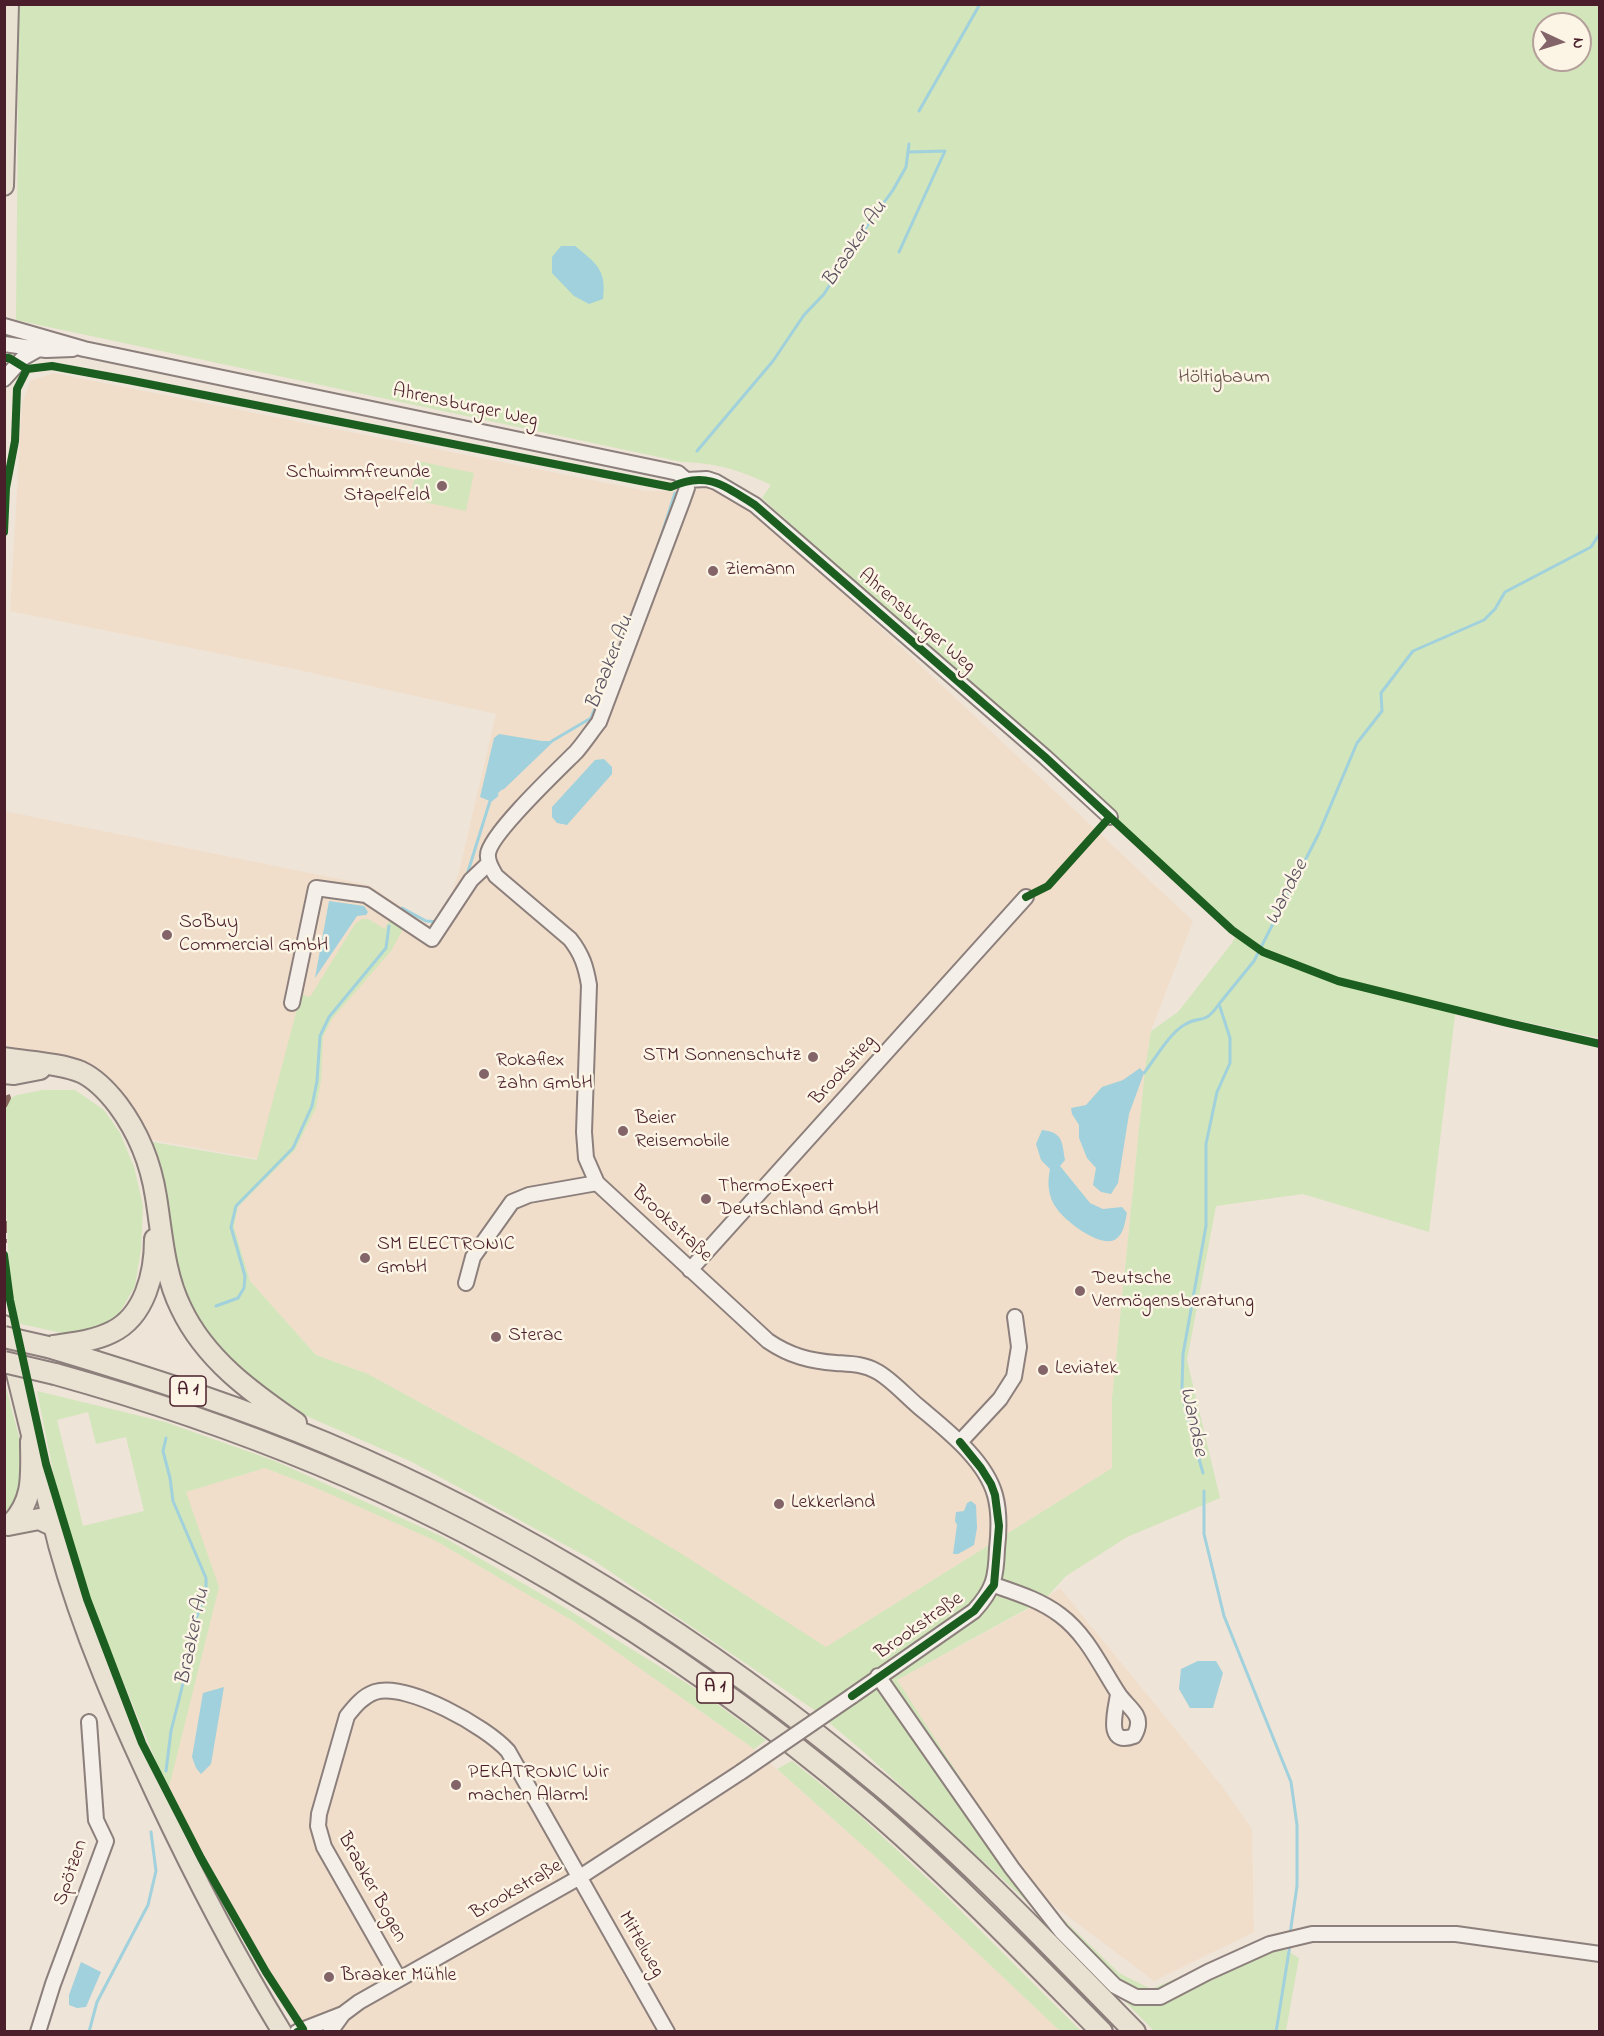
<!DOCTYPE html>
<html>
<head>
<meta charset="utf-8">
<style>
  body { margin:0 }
  #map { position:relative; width:1604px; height:2036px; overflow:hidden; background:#eee4d8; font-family:"Indie Flower",sans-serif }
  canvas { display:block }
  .frame { position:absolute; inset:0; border:6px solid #4a1f2b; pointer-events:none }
  .north { position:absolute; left:1532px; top:12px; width:60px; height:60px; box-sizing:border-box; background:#fcf5e5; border:2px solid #b59f9b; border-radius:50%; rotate:94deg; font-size:16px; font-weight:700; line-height:24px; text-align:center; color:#4a1f2b }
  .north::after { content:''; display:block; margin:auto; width:21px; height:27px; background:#836468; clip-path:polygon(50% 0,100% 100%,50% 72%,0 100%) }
</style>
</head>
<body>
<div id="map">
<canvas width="1604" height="2036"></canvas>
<div class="frame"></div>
<div class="north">N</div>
</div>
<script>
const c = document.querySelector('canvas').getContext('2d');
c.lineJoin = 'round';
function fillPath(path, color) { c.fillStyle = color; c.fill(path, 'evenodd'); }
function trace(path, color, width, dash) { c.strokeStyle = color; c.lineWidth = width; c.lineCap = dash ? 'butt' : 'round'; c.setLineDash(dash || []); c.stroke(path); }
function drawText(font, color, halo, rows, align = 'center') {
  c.font = font + ' "Indie Flower",sans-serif'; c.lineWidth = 5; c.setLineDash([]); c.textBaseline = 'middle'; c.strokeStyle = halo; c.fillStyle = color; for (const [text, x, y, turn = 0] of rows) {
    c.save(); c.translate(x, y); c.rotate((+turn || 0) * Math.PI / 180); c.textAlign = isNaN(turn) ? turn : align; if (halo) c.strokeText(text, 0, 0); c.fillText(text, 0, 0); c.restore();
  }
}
fillPath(new Path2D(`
  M54 373 647 491H687L714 487 753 508 1193 921 1151 1031 1145 1069 1112 1398V1468L826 1647 681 1554 523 1459 368 1374 316 1355 250 1281 234 1227 238 1207 281 1163 147 1139 71 1059 15 1049 7 1045 5 1042 4 811 369 885 432 927 448 904 459 872 496 714 294 669 10 611 22 403 30 381Z
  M265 1468 314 1487 436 1541 573 1621 754 1749 879 1860 1060 2031H304L168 1791 219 1587 185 1492Z
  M1060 1588 1221 1785 1252 1829 1254 1932 1154 1981 1034 1891 897 1680 1032 1607Z`), '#f1deca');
fillPath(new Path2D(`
  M19 5H1599V1038L1456 1007 1429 1232 1303 1194 1216 1206 1187 1360 1220 1498 1127 1537 1066 1576 1045 1599 897 1680 1034 1891 1119 1973 1151 1989 1270 1940 1299 1958 1286 2031H1154L1023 1898 865 1753 813 1709 593 1560 412 1462 311 1418 274 1398 214 1348 177 1281 147 1141 257 1160 301 994 310 997 355 924 362 919H368L385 929 388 923 392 919 402 925 403 929 391 951 332 1019 323 1037 321 1081 316 1108 295 1150 238 1207 234 1227 250 1281 316 1355 368 1374 523 1459 682 1554 826 1647 1112 1468V1398L1145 1069 1151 1031 1178 1012 1232 943 1238 931 762 498 771 485C740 470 717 463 682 462L16 320ZM1544 24H1580V60H1544Z
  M418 461 474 473 466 511 410 499Z
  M43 1090H75L104 1110 120 1133 134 1167 143 1206 141 1249 135 1286 116 1319 92 1333H62L12 1322 5 1188 4 1102 17 1095Z
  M4 1380 24 1456 19 1501 5 1512Z
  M37 1391 165 1422 275 1461 443 1537 567 1609 699 1691 766 1740 754 1749 573 1621 436 1541 314 1487 265 1468 186 1492 219 1587 168 1791 77 1568 66 1536ZM88 1412 96 1444 126 1437 144 1511 83 1526 57 1420Z
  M792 1761 857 1813 942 1892 1081 2031H1060L879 1860 777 1769Z`), '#d3e5ba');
fillPath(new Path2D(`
  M561 246H575C596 263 607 270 603 299L589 304 574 296 552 273V257Z
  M499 734 542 741H552L490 801 480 797 494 738Z
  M604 759 612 767V774L567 825 557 823 552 817V807L595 760Z
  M329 901 364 906 368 912 366 915 357 916 315 978Z
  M1140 1068 1144 1073 1129 1114 1118 1183 1111 1194 1101 1192 1093 1185 1096 1168 1087 1158 1079 1138V1125L1072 1114 1071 1108 1086 1105 1102 1087 1123 1080Z
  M1042 1130C1063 1132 1062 1142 1065 1160L1060 1166 1090 1203 1103 1209 1122 1207 1127 1213C1125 1222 1124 1233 1116 1239 1102 1249 1066 1222 1057 1209 1048 1197 1047 1183 1050 1169L1041 1160 1036 1144Z
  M971 1501 976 1505 977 1528 974 1545 958 1554H953L957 1525 955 1521 956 1512 964 1511 967 1503Z
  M1198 1661H1216L1223 1673 1213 1708H1190L1179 1689 1181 1669Z
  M224 1687 211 1764 201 1774 196 1768 192 1757 203 1693Z
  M81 1962 101 1972 86 2007 77 2008 69 2005V1995Z`), '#a0d1dc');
trace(new Path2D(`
  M919 111 980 4
  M899 252 945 151 909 152
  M697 451 773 361 804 315 824 294 865 229 893 190 906 167 909 144
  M658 546 675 493
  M503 788 552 741 591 718 656 553
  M466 878 490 801 497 795
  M402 908 426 921 439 922
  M1144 1073C1155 1059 1169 1034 1184 1025 1201 1014 1203 1027 1219 1004
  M216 1306 238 1298 244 1288 245 1276 231 1227 236 1206 293 1148 312 1106 317 1081 320 1036 329 1017 386 948 389 926
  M1203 1473 1186 1413 1182 1388 1183 1354 1206 1226V1144L1217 1092 1230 1063V1038L1219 1004 1254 961 1319 833 1357 743 1382 711 1381 693 1413 651 1484 620 1495 609 1505 592 1591 547 1600 533
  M1204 1491V1534L1224 1616 1291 1782 1297 1825V1886L1290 1934
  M166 1771 171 1731 196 1632 195 1621 206 1595V1578L173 1501 170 1478 163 1451 166 1438
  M89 2032 97 2002 148 1905 156 1871 151 1832
  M1276 2032 1290 1945`), '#a0d1dc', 3);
const minor = new Path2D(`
  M4 326 84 349 669 471 678 473 686 480 707 479 716 482 755 505 1045 757 1110 817
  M4 344 46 350 73 349
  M4 379 23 358 39 349
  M686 480 687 488 682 502 599 722C591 732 584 743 576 752 559 769 490 834 488 854 487 862 492 869 496 876L570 939C582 954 586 967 589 985L584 1132 586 1158 597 1183 768 1341C790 1356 810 1361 836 1363 850 1364 864 1364 876 1371 890 1378 906 1396 918 1406 945 1429 985 1459 995 1495 1000 1513 999 1531 997 1549 996 1578 994 1589 974 1611L852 1696
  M292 1003 316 888 366 895 432 939 471 880 489 863
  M690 1270 1026 897
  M466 1283 473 1257 512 1202 529 1195 597 1183
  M960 1442 1000 1399 1014 1377 1019 1347 1015 1317
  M994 1585C1017 1593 1040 1600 1060 1615 1087 1635 1101 1667 1118 1693 1123 1701 1131 1707 1136 1715 1140 1722 1138 1729 1134 1736 1104 1747 1116 1710 1118 1694
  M878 1676 1012 1868 1061 1931 1115 1986 1136 1997H1160L1208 1972 1270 1944 1312 1934H1456L1600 1954
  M399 1979 324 1847 318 1826 319 1814 347 1716C355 1706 363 1696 375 1692 407 1682 487 1727 508 1751L667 2032
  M38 2032 53 1984 106 1841 96 1820 89 1722
  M297 2032 343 2014
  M330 2032 343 2014 359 2002 580 1877 741 1772`);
const major = new Path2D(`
  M4 186 9 4
  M4 1325 58 1545C82 1632 118 1714 156 1795 194 1876 235 1955 282 2032`);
const highway = new Path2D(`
  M4 1058C28 1062 60 1063 81 1072 96 1079 108 1092 118 1105 138 1132 151 1164 156 1197 162 1234 164 1274 181 1308 205 1359 251 1392 296 1423
  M4 1073 14 1074 40 1069
  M53 1346C73 1343 94 1341 112 1332 145 1316 155 1273 155 1239
  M48 1347C142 1375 235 1405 326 1443 528 1528 713 1646 881 1786 971 1861 1052 1948 1135 2032
  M55 1374C228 1422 399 1490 554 1582 664 1647 769 1722 866 1804 949 1875 1025 1954 1102 2032
  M12 1523C35 1498 31 1473 31 1441
  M8 1525 39 1519 54 1526`);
trace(minor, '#8c7f7c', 18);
trace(major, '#8c7f7c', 22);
trace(highway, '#8c7f7c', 24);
trace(minor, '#f4f0e9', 14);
trace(major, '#e9e2d2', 18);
trace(highway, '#e9e2d2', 20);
const minorBridge = new Path2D(`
  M741 1772 852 1696`);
const highwayBridge = new Path2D(`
  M4 1337 48 1347
  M4 1362 55 1374`);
trace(minorBridge, '#8c7f7c', 18, []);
trace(highwayBridge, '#8c7f7c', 24, []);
trace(minorBridge, '#f4f0e9', 14);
trace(highwayBridge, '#e9e2d2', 20);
trace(new Path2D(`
  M4 1106 8 1098 5 1091
  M4 1221V1243`), '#8d6e63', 6, [12, 6]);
trace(new Path2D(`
  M4 358H9L27 369 52 366 128 380 671 487C706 470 725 486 755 505L1045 757 1232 930 1263 952 1338 981 1508 1023 1600 1044
  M4 532 6 488 15 441 17 389 27 369
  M1026 897 1048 886 1110 817
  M4 1255 10 1300 46 1464 87 1599 142 1743 201 1858 266 1972 303 2029 297 2032
  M852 1696 974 1611 994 1585 999 1526 995 1495 991 1484 981 1468 960 1442`), '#1b5e20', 8);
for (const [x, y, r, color] of [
  [442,486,6,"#836468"],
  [713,571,6,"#836468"],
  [167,935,6,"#836468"],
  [813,1057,6,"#836468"],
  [484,1074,6,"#836468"],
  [623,1131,6,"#836468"],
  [706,1199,6,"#836468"],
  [365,1258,6,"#836468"],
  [1080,1291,6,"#836468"],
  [496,1337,6,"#836468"],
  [1043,1370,6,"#836468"],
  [779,1504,6,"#836468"],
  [456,1785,6,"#836468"],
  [329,1977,6,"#836468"]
]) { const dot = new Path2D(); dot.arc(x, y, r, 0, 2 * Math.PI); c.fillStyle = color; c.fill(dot); trace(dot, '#fcf5e5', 2); }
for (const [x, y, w] of [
  [188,1391,36],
  [715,1688,36]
]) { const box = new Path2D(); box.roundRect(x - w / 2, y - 15, w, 30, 4.5); c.fillStyle = '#fcf5e5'; c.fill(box); trace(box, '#4a1f2b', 1.5); }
drawText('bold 18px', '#4a1f2b', null, [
  ["A 1",188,1391],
  ["A 1",715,1688]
]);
drawText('20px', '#675149', '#fcf5e5', [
  ["Höltigbaum",1224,379]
]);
drawText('20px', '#4a1f2b', '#fcf5e5', [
  ["Ahrensburger Weg",465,407,12],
  ["Ahrensburger Weg",916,622,41],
  ["Brookstieg",844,1071,-48],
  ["Brookstraße",671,1225,43],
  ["Brookstraße",920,1627,-35],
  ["Spötzen",72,1873,-71],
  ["Braaker Bogen",371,1888,61],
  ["Brookstraße",517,1891,-30],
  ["Mittelweg",640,1945,60]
]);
drawText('20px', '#4a1f2b', '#fcf5e5', [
  ["Schwimmfreunde",430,474,"right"],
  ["Stapelfeld",430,497,"right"],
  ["Ziemann",725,571],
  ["SoBuy",179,924],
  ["Commercial GmbH",179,947],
  ["STM Sonnenschutz",801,1057,"right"],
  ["Rokaflex",496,1062],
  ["Zahn GmbH",496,1085],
  ["Beier",635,1120],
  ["Reisemobile",635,1143],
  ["ThermoExpert",718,1188],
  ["Deutschland GmbH",718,1211],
  ["SM ELECTRONIC",377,1246],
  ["GmbH",377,1269],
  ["Deutsche",1092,1280],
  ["Vermögensberatung",1092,1303],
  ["Sterac",508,1337],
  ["Leviatek",1055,1370],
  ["Lekkerland",791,1504],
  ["PEKATRONIC Wir",468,1774],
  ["machen Alarm!",468,1797],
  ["Braaker Mühle",341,1977]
], 'left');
drawText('italic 21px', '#5a5261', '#fcf5e5', [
  ["Braaker Au",856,245,-56],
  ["Braaker Au",611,663,-69],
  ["Wandse",1288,893,-63],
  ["Wandse",1192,1422,78],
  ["Braaker Au",194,1637,-78]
]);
</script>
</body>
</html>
